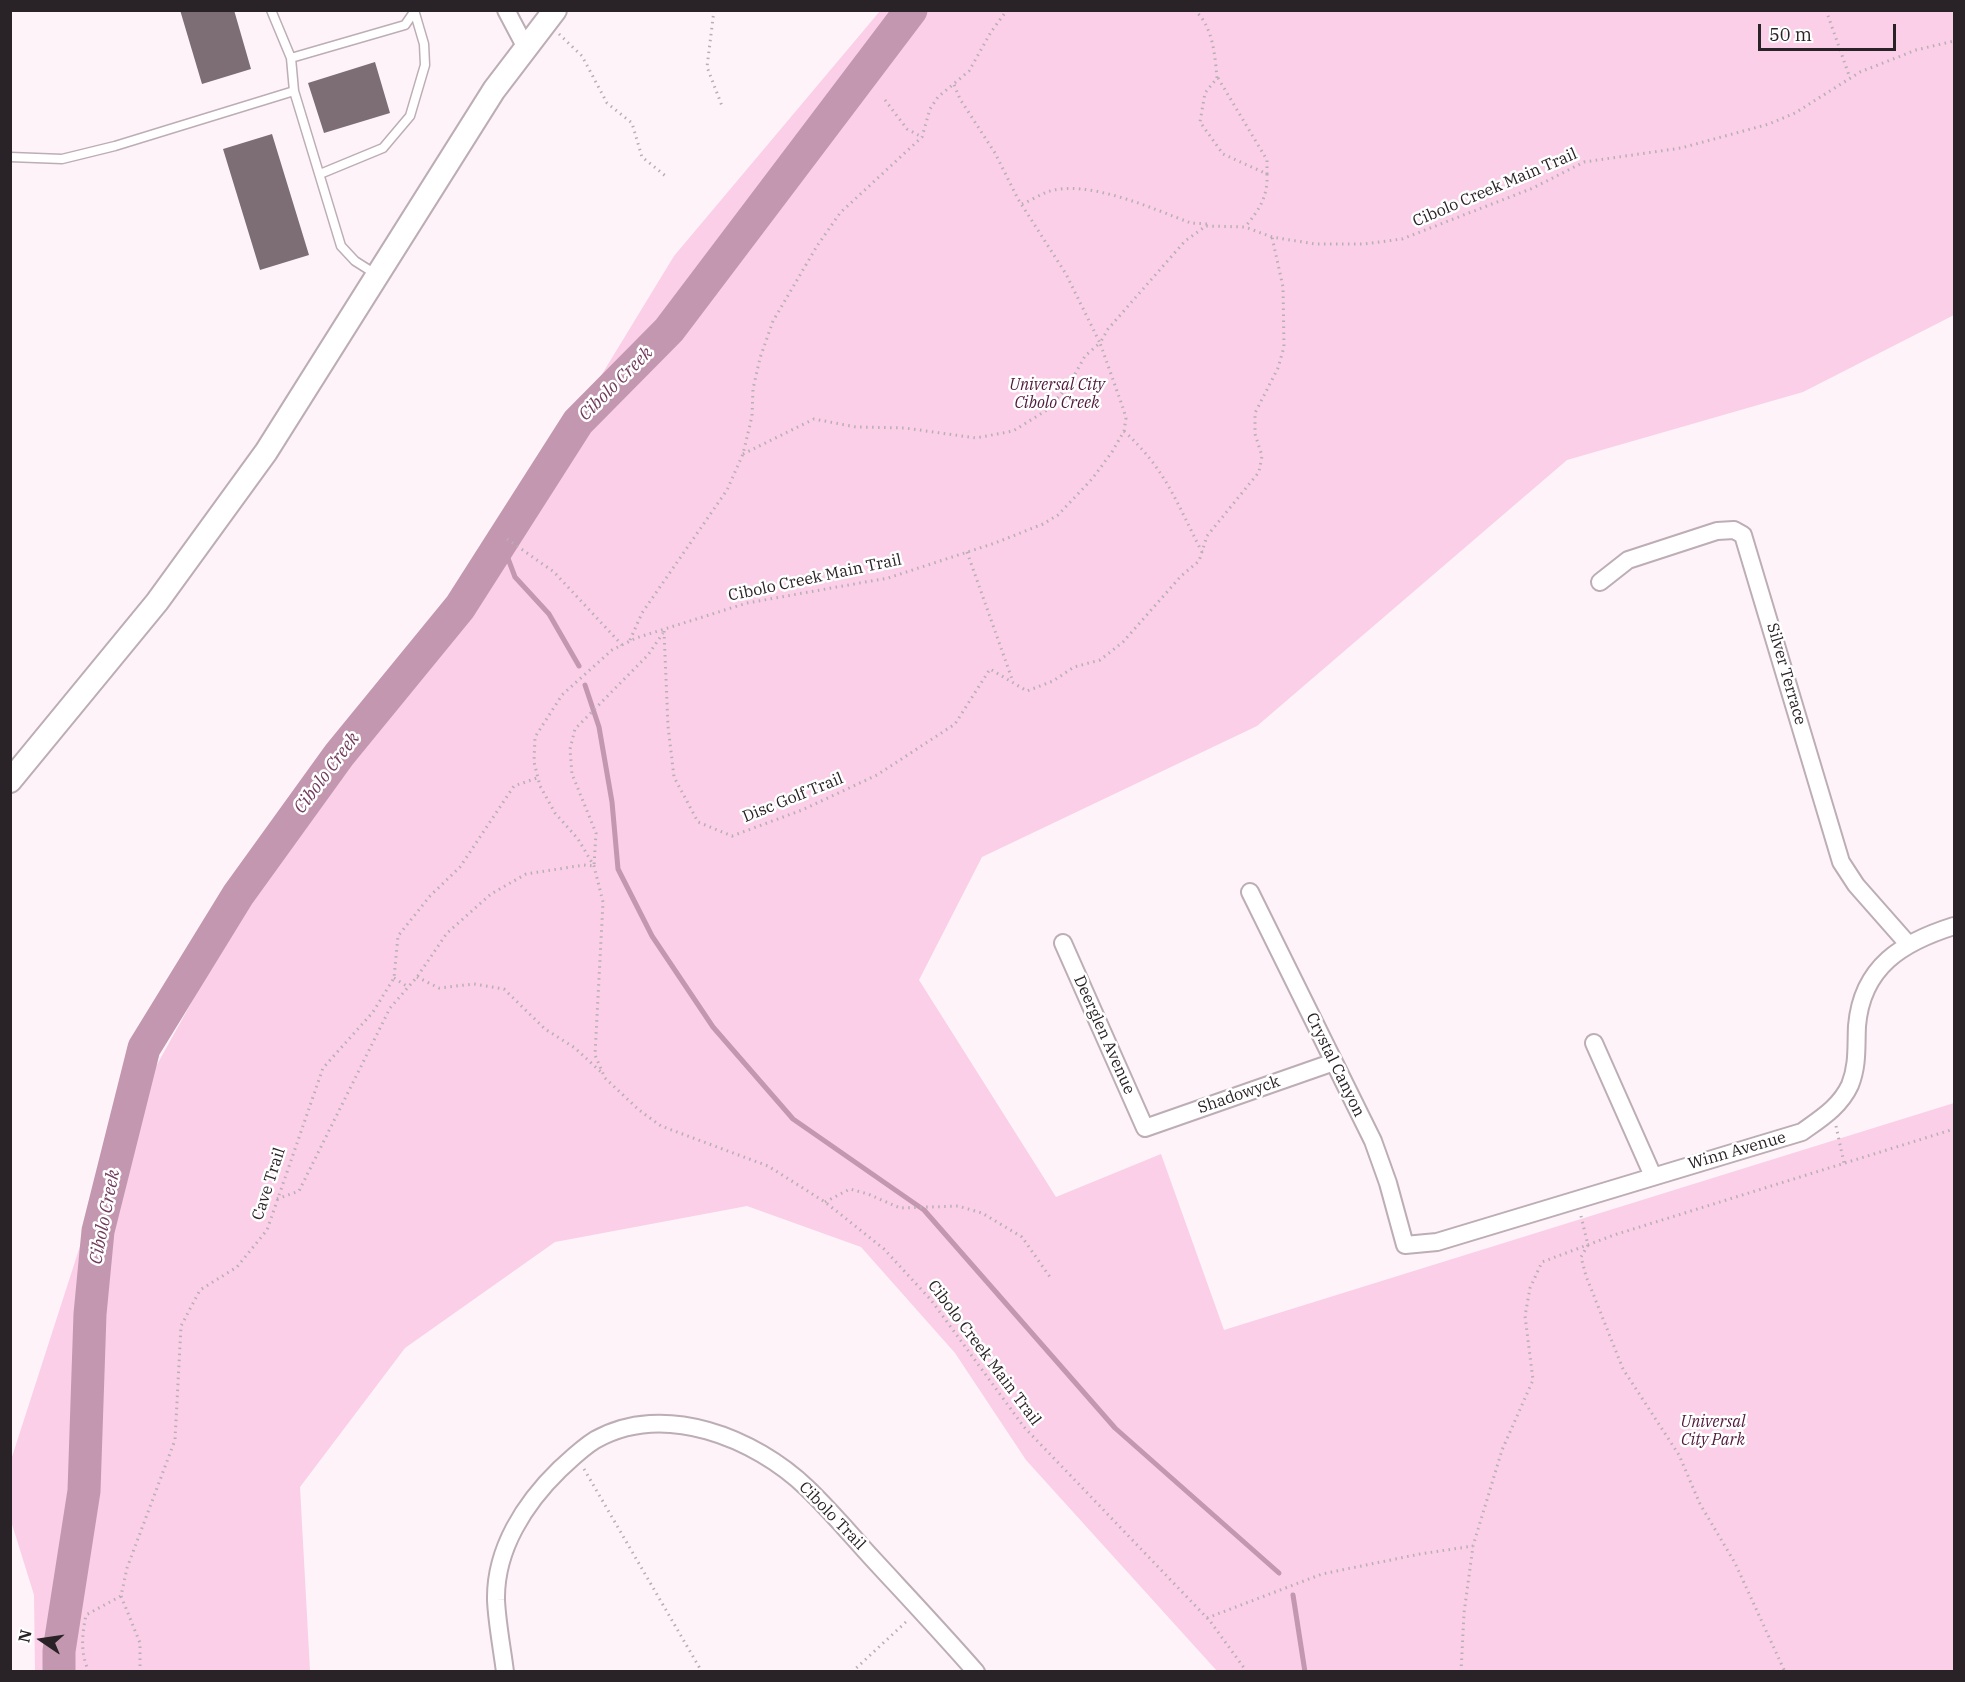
<!DOCTYPE html>
<html>
<head>
<meta charset="utf-8">
<style>
  body { margin:0 }
  #map { position:relative; width:1965px; height:1682px; overflow:hidden; background:#fef3f9; font-family:"IBM Plex Serif",serif }
  canvas { display:block }
  .frame { position:absolute; inset:0; border:12px solid #292226; pointer-events:none }
  .north { position:absolute; left:12px; top:1610px; width:60px; height:60px; -webkit-text-stroke:4px #fff; paint-order:stroke; rotate:283deg; font-size:16px; font-weight:700; line-height:24px; text-align:center; color:#292226 }
  .north::after { content:''; display:block; margin:auto; width:21px; height:27px; background:#292226; clip-path:polygon(50% 0,100% 100%,50% 72%,0 100%) }
  .scale { position:absolute; left:1758px; top:24px; width:138px; height:27px; box-sizing:border-box; border:3px solid #292226; border-top:0; padding-left:8px; font-size:18px; line-height:21px; white-space:nowrap; color:#292226; -webkit-text-stroke:4px #fff; paint-order:stroke }
</style>
</head>
<body>
<div id="map">
<canvas width="1965" height="1682"></canvas>
<div class="frame"></div>
<div class="north">N</div>
<div class="scale">50 m</div>
</div>
<script>
const c = document.querySelector('canvas').getContext('2d');
c.lineJoin = 'round';
function fillPath(path, color) { c.fillStyle = color; c.fill(path, 'evenodd'); }
function trace(path, color, width, dash) { c.strokeStyle = color; c.lineWidth = width; c.lineCap = dash ? 'butt' : 'round'; c.setLineDash(dash || []); c.stroke(path); }
function drawText(font, color, halo, rows, align = 'center') {
  c.font = font + ' "IBM Plex Serif",serif'; c.lineWidth = 5; c.setLineDash([]); c.textBaseline = 'middle'; c.strokeStyle = halo; c.fillStyle = color; for (const [text, x, y, turn = 0] of rows) {
    c.save(); c.translate(x, y); c.rotate((+turn || 0) * Math.PI / 180); c.textAlign = isNaN(turn) ? turn : align; if (halo) c.strokeText(text, 0, 0); c.fillText(text, 0, 0); c.restore();
  }
}
fillPath(new Path2D(`
  M880 11H1954V315L1803 392 1567 460 1257 726 982 857 919 980 1056 1197 1161 1154 1224 1330 1954 1103V1671H1217L1026 1460 955 1353 861 1247 747 1206 555 1242 405 1348 300 1487 310 1671H35L34 1595 11 1521V1460L113 1144 342 731 501 540 674 256Z`), '#facfe7');
trace(new Path2D(`
  M501 540 515 577 549 614 579 666
  M585 685 599 727 612 802 618 869 652 936 713 1027 793 1119 924 1210 1115 1428 1279 1573
  M1293 1595 1305 1672`), '#c297af', 5);
trace(new Path2D(`
  M59 1672V1651L84 1491 90 1314 98 1231 144 1048 238 895 339 755 460 607 578 422 669 330 911 10`), '#c297af', 33);
fillPath(new Path2D(`
  M180 10H234L251 69 202 84Z
  M375 62 390 113 324 133 308 83Z
  M272 134 309 255 260 270 223 149Z`), '#7d6e76');
const service = new Path2D(`
  M271 10 291 58 294 91 341 246 355 261 377 275
  M291 58 405 25 414 12
  M10 157 62 159 115 146 294 91
  M320 174 383 148 410 116 425 65 424 44 414 10`);
const minor = new Path2D(`
  M506 10 525 46
  M1600 582 1628 560 1717 531 1734 530 1743 535 1841 862 1856 885 1908 944
  M1250 892 1373 1141 1388 1183 1405 1245 1437 1242 1802 1132C1820 1119 1840 1107 1850 1085 1858 1065 1856 1047 1857 1026 1862 966 1903 942 1954 926
  M1063 943 1145 1128 1334 1062
  M1594 1043 1653 1176
  M505 1672C502 1648 497 1623 496 1600 495 1549 525 1503 560 1469 571 1459 582 1448 595 1440 664 1401 755 1438 807 1488 830 1510 851 1535 872 1558 907 1596 942 1633 976 1672`);
const secondary = new Path2D(`
  M10 781 157 602 266 452 494 90 555 10`);
trace(service, '#bdadb5', 11);
trace(minor, '#bdadb5', 20);
trace(secondary, '#bdadb5', 26);
trace(new Path2D(`
  M714 10 707 67 722 106
  M1194 10C1213 25 1215 56 1217 78L1205 93 1200 122 1223 154 1267 174C1268 197 1259 210 1245 227
  M1826 10 1850 78
  M559 34 582 56 607 103 632 123 642 157 668 178
  M1218 78 1267 160V174
  M885 100 907 129 922 137
  M1022 204C1030 201 1039 195 1047 192 1086 178 1153 209 1191 223L1207 224
  M1124 431C1167 471 1176 502 1202 552
  M743 454 814 419 856 427 905 428 976 438 1013 431 1047 410 1069 385 1085 356 1100 343 1066 274 1018 199 995 153 960 99 953 82
  M507 539 554 572 622 645
  M967 552 1012 679
  M664 631 668 726 674 777 698 822 732 836 802 810 877 775 955 724 990 669 1027 691 1053 681 1074 667 1100 660 1123 642 1181 576 1199 561 1207 536 1259 472 1262 456 1255 434V413L1278 368 1284 347 1283 287 1272 237
  M630 640 642 613 727 490 743 454 752 416 753 389 760 358 773 321 817 246 840 213 922 137 930 109 938 97 969 71 991 32 1007 10
  M417 977 439 988 474 984 504 989 545 1029 575 1048 601 1072
  M394 978 408 987
  M1836 1126 1844 1163
  M277 1199 299 1191 390 1008 417 977 447 933 491 894 526 874 584 865 594 866 596 833 572 774 570 749 575 729 648 655 663 633
  M825 1202 850 1189 868 1194 900 1208 958 1206 982 1213 1022 1237 1052 1280
  M1581 1216 1588 1245 1581 1257 1586 1276 1623 1369 1679 1455 1700 1504 1735 1563 1785 1672
  M584 1469 702 1672
  M1207 1618 1322 1574 1420 1554 1473 1546
  M89 1672C80 1653 82 1635 86 1615L121 1596
  M140 1672V1643L121 1596 127 1568 175 1440 181 1326 200 1290 237 1267 267 1230 323 1068 373 1012 394 978 398 936 430 896 460 867 514 786 537 778
  M852 1672 908 1620
  M1247 1672 1210 1621 1024 1427 931 1300 884 1249 825 1202 768 1166 661 1126 639 1110 605 1078 595 1055 603 902 594 866 578 839 555 813 540 786 534 762 535 737 562 695 612 650 636 638 747 603 888 578 995 543 1043 524 1058 515 1092 479 1112 452 1124 431 1126 418 1123 408 1100 343 1108 329 1185 241 1206 226 1245 227 1272 237 1315 244H1364L1402 239 1533 188 1584 162 1681 148 1769 124 1795 113 1860 72 1916 50 1954 41
  M1461 1672 1464 1613 1473 1546 1502 1450 1533 1380 1525 1316 1530 1288 1542 1262 1614 1235 1954 1129`), '#b8afb4', 3, [1.5, 4.5]);
trace(service, '#fff', 8);
trace(minor, '#fff', 16);
trace(secondary, '#fff', 22);
drawText('16px', '#292226', '#fff', [
  ["Cibolo Creek Main Trail",1495,188,-23],
  ["Cibolo Creek Main Trail",815,578,-12],
  ["Silver Terrace",1786,674,74],
  ["Disc Golf Trail",793,798,-22],
  ["Deerglen Avenue",1104,1035,66],
  ["Crystal Canyon",1335,1065,64],
  ["Shadowyck",1239,1095,-19],
  ["Winn Avenue",1737,1151,-16],
  ["Cave Trail",269,1184,-72],
  ["Cibolo Creek Main Trail",984,1353,53],
  ["Cibolo Trail",832,1516,46]
]);
drawText('italic 16px', '#501a3d', '#fff', [
  ["Universal City",1057,385],
  ["Cibolo Creek",1057,403],
  ["Universal",1713,1422],
  ["City Park",1713,1440]
]);
drawText('italic 18px', '#733b5d', '#fff', [
  ["Cibolo Creek",616,384,-45],
  ["Cibolo Creek",327,773,-53],
  ["Cibolo Creek",105,1217,-79]
]);
</script>
</body>
</html>
